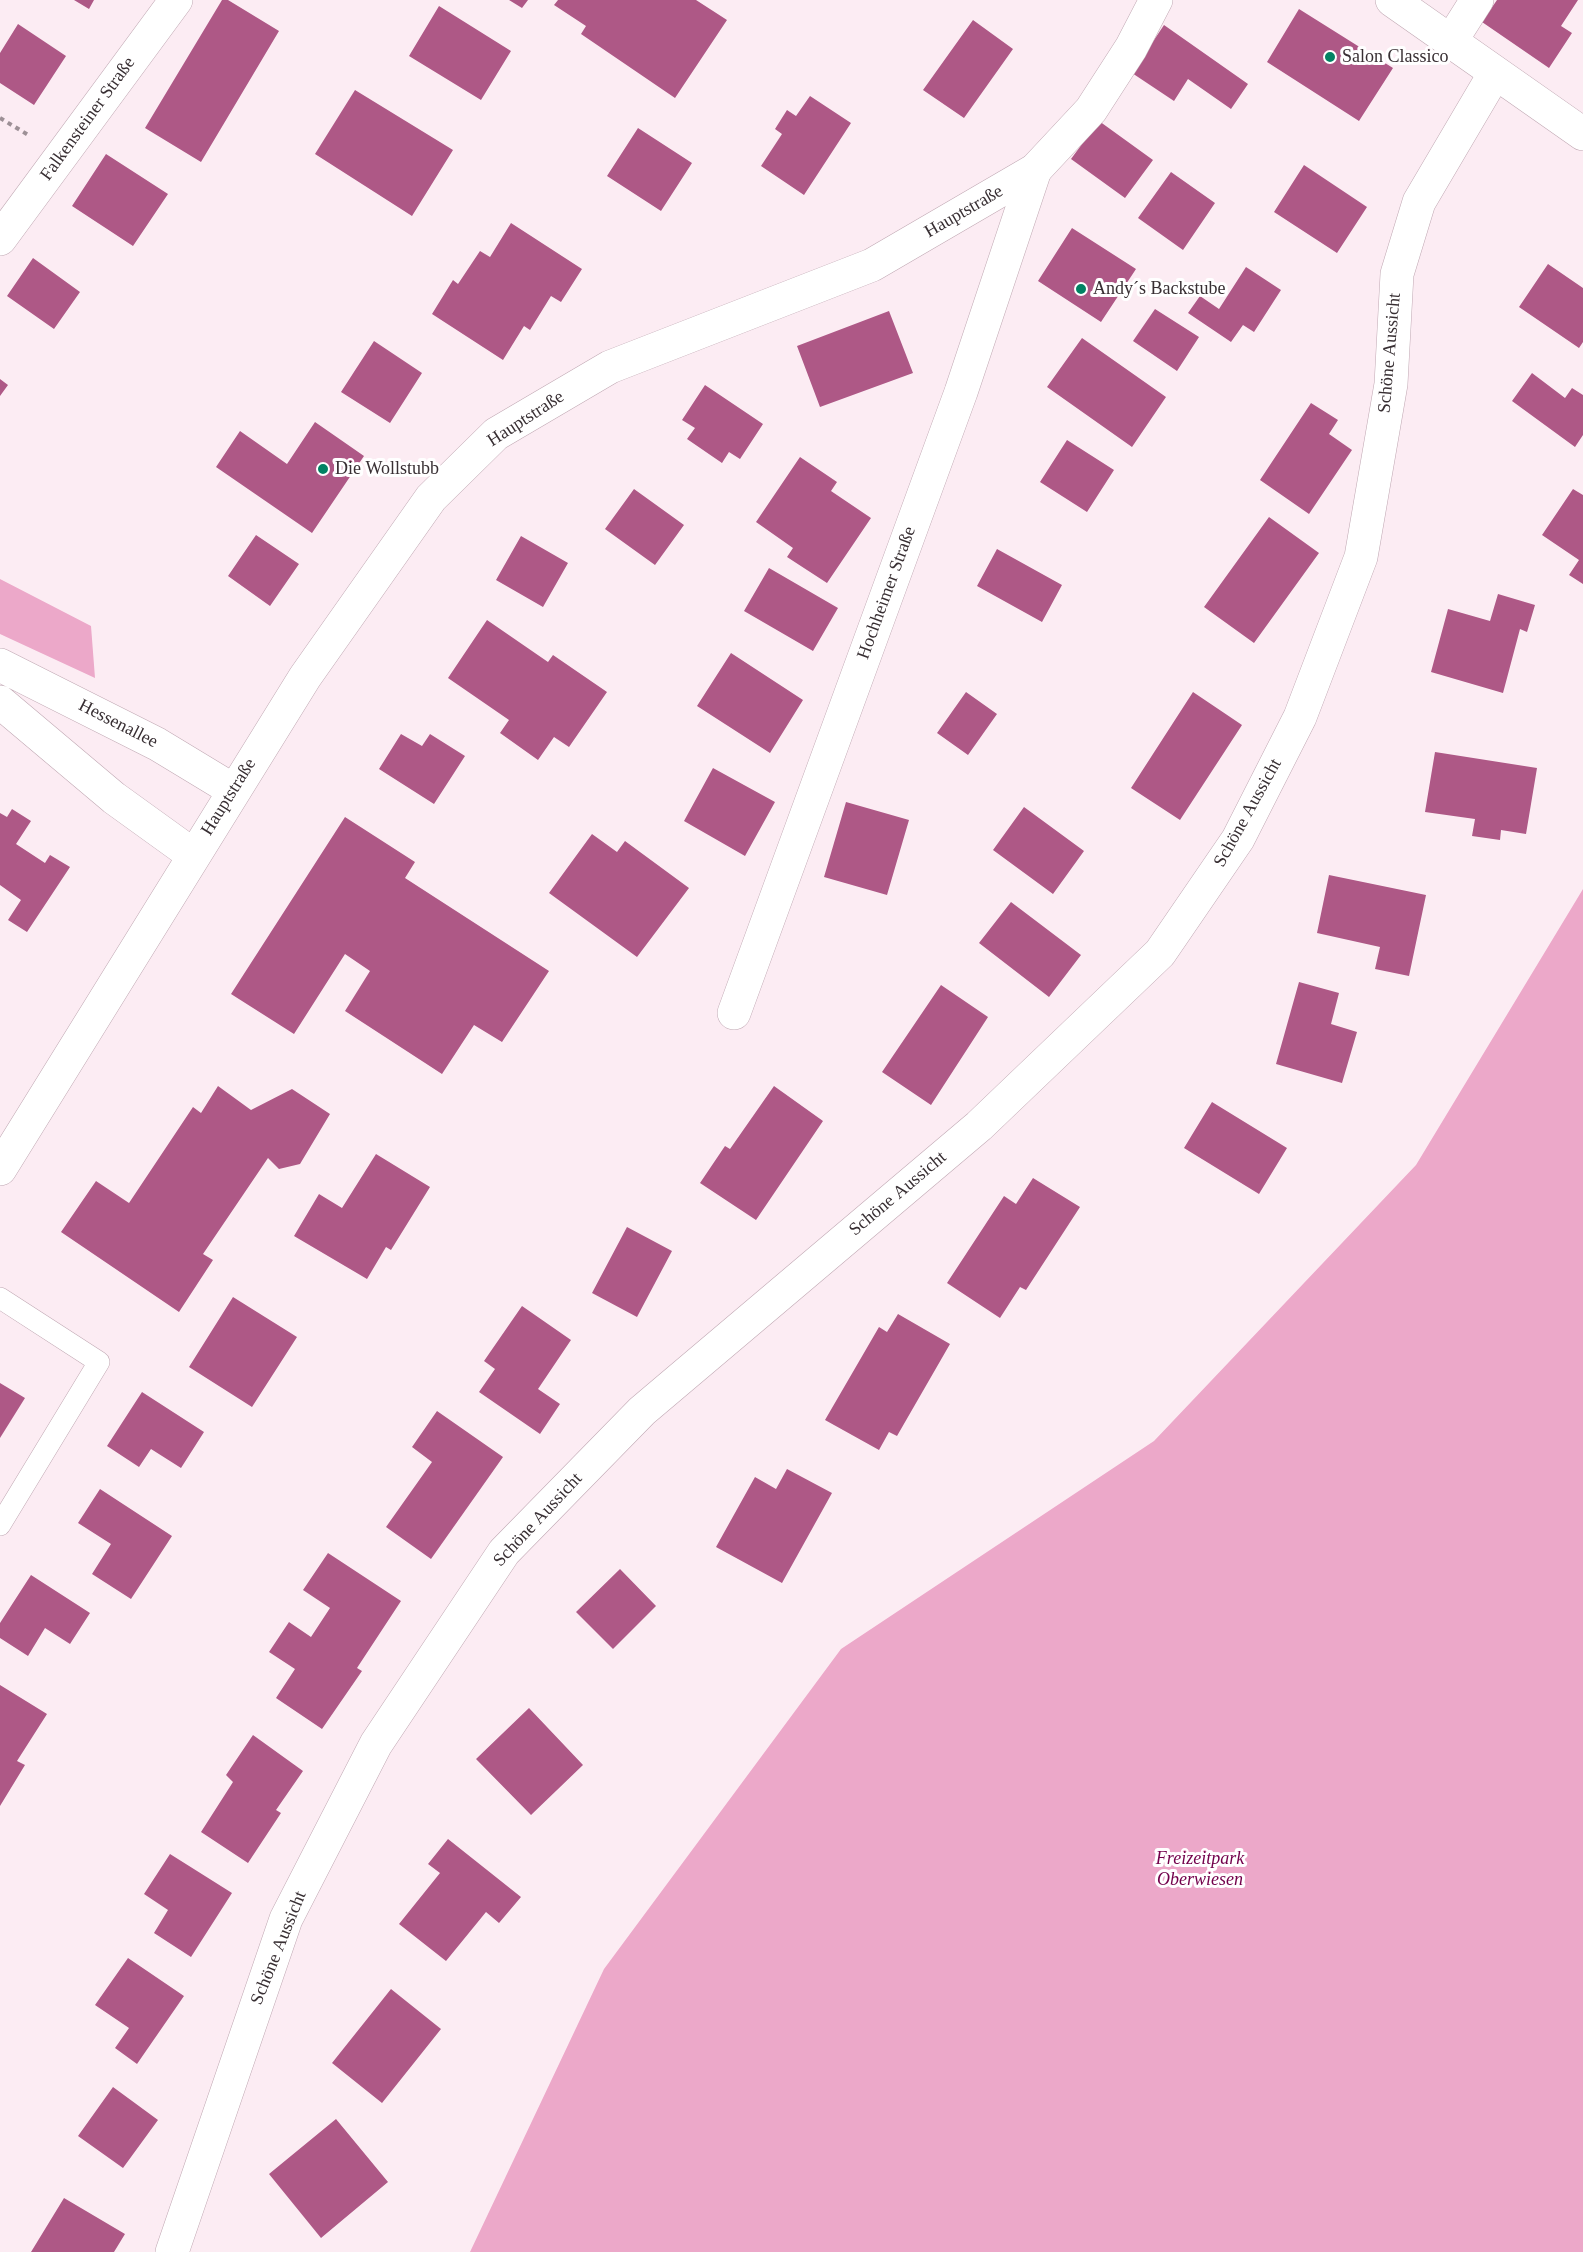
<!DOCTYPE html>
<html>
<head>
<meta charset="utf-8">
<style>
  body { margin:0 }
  canvas { display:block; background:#fcecf3 }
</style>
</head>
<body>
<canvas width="1583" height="2252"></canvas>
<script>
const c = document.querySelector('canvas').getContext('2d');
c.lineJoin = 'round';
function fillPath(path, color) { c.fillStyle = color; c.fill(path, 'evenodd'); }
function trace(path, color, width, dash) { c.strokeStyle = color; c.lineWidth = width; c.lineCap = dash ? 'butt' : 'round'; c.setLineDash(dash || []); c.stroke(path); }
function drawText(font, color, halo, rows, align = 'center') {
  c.font = font + ' "Times New Roman",serif'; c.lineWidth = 6; c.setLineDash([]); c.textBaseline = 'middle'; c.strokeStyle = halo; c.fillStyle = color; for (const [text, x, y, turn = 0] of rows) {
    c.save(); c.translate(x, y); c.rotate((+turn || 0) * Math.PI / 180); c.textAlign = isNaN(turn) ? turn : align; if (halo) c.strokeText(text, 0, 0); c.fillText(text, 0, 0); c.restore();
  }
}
fillPath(new Path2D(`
  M0 579 91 626 95 678 0 634Z
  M1583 889V2252H470L604 1969 841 1649 1154 1441 1416 1165Z`), '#eca8c9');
fillPath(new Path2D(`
  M74 0H94L89 9Z
  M222 0H228L279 31 201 162 145 128Z
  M509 0H528L522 8Z
  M558 0H696L727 20 675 98 581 34 586 26 554 5Z
  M1497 0H1578L1561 26 1572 33 1549 68 1482 22Z
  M439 6 511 51 481 100 409 56Z
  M1299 9 1393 68 1359 121 1267 62Z
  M973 20 1013 49 964 118 923 90Z
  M18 24 66 56 34 105 0 83V53Z
  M1164 25 1248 84 1231 109 1188 79 1174 101 1132 73Z
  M355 90 453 150 412 216 315 154Z
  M810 96 851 123 804 195 761 166 782 134 775 129 787 110 796 116Z
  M1099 121 1153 160 1125 198 1071 159Z
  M638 128 692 163 661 211 607 176Z
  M106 154 168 194 133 246 72 206Z
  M1304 165 1367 207 1337 253 1274 212Z
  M1171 172 1215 203 1183 250 1138 218Z
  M511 223 582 269 561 302 551 296 530 330 524 326 503 360 432 314 453 280 458 284 480 251 490 257Z
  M1072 228 1136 269 1101 322 1038 281Z
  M33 258 80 292 54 329 7 296Z
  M1548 264 1583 288V342L1579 348 1519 307Z
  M1246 267 1281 290 1254 332 1243 325 1231 342 1188 313 1200 296 1219 309Z
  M1155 309 1199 337 1177 371 1133 341Z
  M889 311 913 373 820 407 797 346Z
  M1082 338 1166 397 1132 447 1047 387Z
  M374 341 422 373 390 423 341 392Z
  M1532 373 1565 398 1572 388 1583 395V435L1575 447 1512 401Z
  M0 379 8 385 0 396Z
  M705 385 763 424 740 459 729 452 722 463 687 439 695 428 682 420Z
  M1311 403 1338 420 1329 434 1352 450 1309 514 1260 480Z
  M315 422 364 456 312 533 216 467 240 431 287 464Z
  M1067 440 1114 470 1087 512 1040 482Z
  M800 457 837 482 831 491 871 518 827 583 787 557 793 548 756 522Z
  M634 489 684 525 655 565 605 529Z
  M1573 489 1583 495V584L1569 575 1579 560 1542 535Z
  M1269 517 1319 553 1254 643 1204 607Z
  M256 535 299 564 270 606 228 576Z
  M521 536 568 563 543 607 496 580Z
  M997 549 1062 585 1042 622 977 586Z
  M769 568 838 608 813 651 744 611Z
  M1498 594 1535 605 1527 632 1520 629 1503 693 1431 672 1448 609 1490 621Z
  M487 620 548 662 553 655 607 692 569 747 554 737 538 760 500 733 509 720 448 678Z
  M731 653 803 700 770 753 697 706Z
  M966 692 997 714 968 755 937 733Z
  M1193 692 1242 725 1180 820 1131 788Z
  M401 734 422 746 430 734 465 756 434 804 379 769Z
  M1435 752 1537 768 1526 834 1501 830 1500 840 1472 836 1475 819 1425 812Z
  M713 768 775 802 745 856 684 821Z
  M846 802 909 820 887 895 824 877Z
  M1024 807 1084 851 1053 894 993 850Z
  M12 809 31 821 16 844 45 863 50 855 70 867 27 932 8 920 21 900 0 885V813L7 817Z
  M345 817 415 862 405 878 549 971 502 1042 474 1025 442 1074 345 1011 370 971 345 954 294 1034 231 994Z
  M592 834 617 852 625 841 689 888 637 957 549 893Z
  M1329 875 1426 895 1409 976 1375 969 1380 947 1317 933Z
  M1011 902 1081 955 1049 997 979 943Z
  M1299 982 1339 993 1331 1024 1357 1032 1342 1083 1276 1064Z
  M941 985 988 1017 931 1105 882 1072Z
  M218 1086 251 1110 292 1089 330 1114 300 1164 279 1169 268 1158 203 1254 213 1260 179 1312 61 1232 96 1181 129 1203 193 1107 201 1113Z
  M774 1086 823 1121 756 1220 700 1183 725 1146 730 1149Z
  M1212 1102 1287 1148 1259 1194 1184 1148Z
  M376 1154 430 1187 391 1250 386 1247 367 1279 294 1236 319 1194 342 1208Z
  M1033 1178 1080 1207 1026 1290 1020 1287 1000 1318 947 1283 1004 1196 1016 1204Z
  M627 1227 672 1251 637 1317 592 1293Z
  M233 1297 297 1337 252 1407 189 1367Z
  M522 1306 571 1340 538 1389 560 1404 540 1434 479 1392 495 1369 484 1361Z
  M898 1314 950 1344 897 1436 889 1432 879 1450 825 1420 879 1327 887 1332Z
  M0 1383 25 1398 0 1438Z
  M142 1392 204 1432 181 1468 151 1449 139 1467 107 1446Z
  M437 1411 503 1457 431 1559 386 1527 432 1462 412 1447Z
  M787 1469 832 1493 782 1583 716 1547 755 1477 776 1489Z
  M100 1489 172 1536 131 1599 92 1574 111 1544 78 1523Z
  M328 1553 401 1601 357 1668 362 1671 322 1729 276 1698 295 1669 269 1652 289 1622 311 1637 330 1608 303 1590Z
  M620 1569 656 1606 613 1649 576 1612Z
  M31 1575 90 1613 70 1644 45 1628 28 1656 0 1638V1623Z
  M0 1685 47 1714 17 1761 25 1765 0 1806Z
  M529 1708 583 1765 531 1815 476 1759Z
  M253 1735 303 1771 276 1810 281 1813 248 1863 201 1832 233 1782 226 1775Z
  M448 1839 521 1897 499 1923 486 1912 446 1961 399 1924 440 1873 428 1864Z
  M170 1854 232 1893 191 1957 154 1933 168 1910 144 1894Z
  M128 1958 184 1996 137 2064 115 2048 129 2028 95 2005Z
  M391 1989 441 2029 382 2103 332 2063Z
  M113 2087 158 2120 123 2168 78 2136Z
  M336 2119 388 2182 321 2238 269 2174Z
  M64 2198 125 2234 114 2252H31Z`), '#ae5886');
const lane = new Path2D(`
  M0 1298 99 1362 0 1525`);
const street = new Path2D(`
  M1451 41 1477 0
  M0 239 176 0
  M734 1013 961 392 1035 170
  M172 2252 286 1919 376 1744 504 1552 642 1411 979 1126 1160 953 1238 839 1300 717 1361 557 1391 384 1397 274 1419 202 1495 73`);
const secondary = new Path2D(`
  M1392 0 1583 134
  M0 665 157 744 233 790
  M0 702 114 798 193 855
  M0 1169 305 677 431 498 496 434 610 367 872 265 1035 170 1091 110 1131 48 1156 0`);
trace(lane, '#c0a8b3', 22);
trace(street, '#c0a8b3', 34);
trace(secondary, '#c0a8b3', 34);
trace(new Path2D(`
  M0 118 30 136`), '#9d9096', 4, [4.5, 4.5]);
trace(lane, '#fff', 21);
trace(street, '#fff', 33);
trace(secondary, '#fff', 33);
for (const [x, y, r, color] of [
  [1330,57,6,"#028263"],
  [1081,289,6,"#028263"],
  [323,469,6,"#028263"]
]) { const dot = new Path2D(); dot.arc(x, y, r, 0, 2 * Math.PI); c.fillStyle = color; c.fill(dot); trace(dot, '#fff', 2); }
drawText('18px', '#382f33', '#fff', [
  ["Salon Classico",1342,57],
  ["Andy´s Backstube",1093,289],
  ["Die Wollstubb",335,469]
], 'left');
drawText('18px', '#382f33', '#fff', [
  ["Falkensteiner Straße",88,119,-54],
  ["Hauptstraße",964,212,-30],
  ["Schöne Aussicht",1390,353,-85],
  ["Hauptstraße",526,419,-33],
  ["Hochheimer Straße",887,593,-70],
  ["Hessenallee",118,724,27],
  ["Hauptstraße",229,797,-58],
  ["Schöne Aussicht",1248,813,-61],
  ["Schöne Aussicht",898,1194,-40],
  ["Schöne Aussicht",538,1520,-47],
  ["Schöne Aussicht",279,1948,-68]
]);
drawText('italic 18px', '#72004b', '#fff', [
  ["Freizeitpark",1200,1859],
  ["Oberwiesen",1200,1880]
]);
</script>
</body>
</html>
